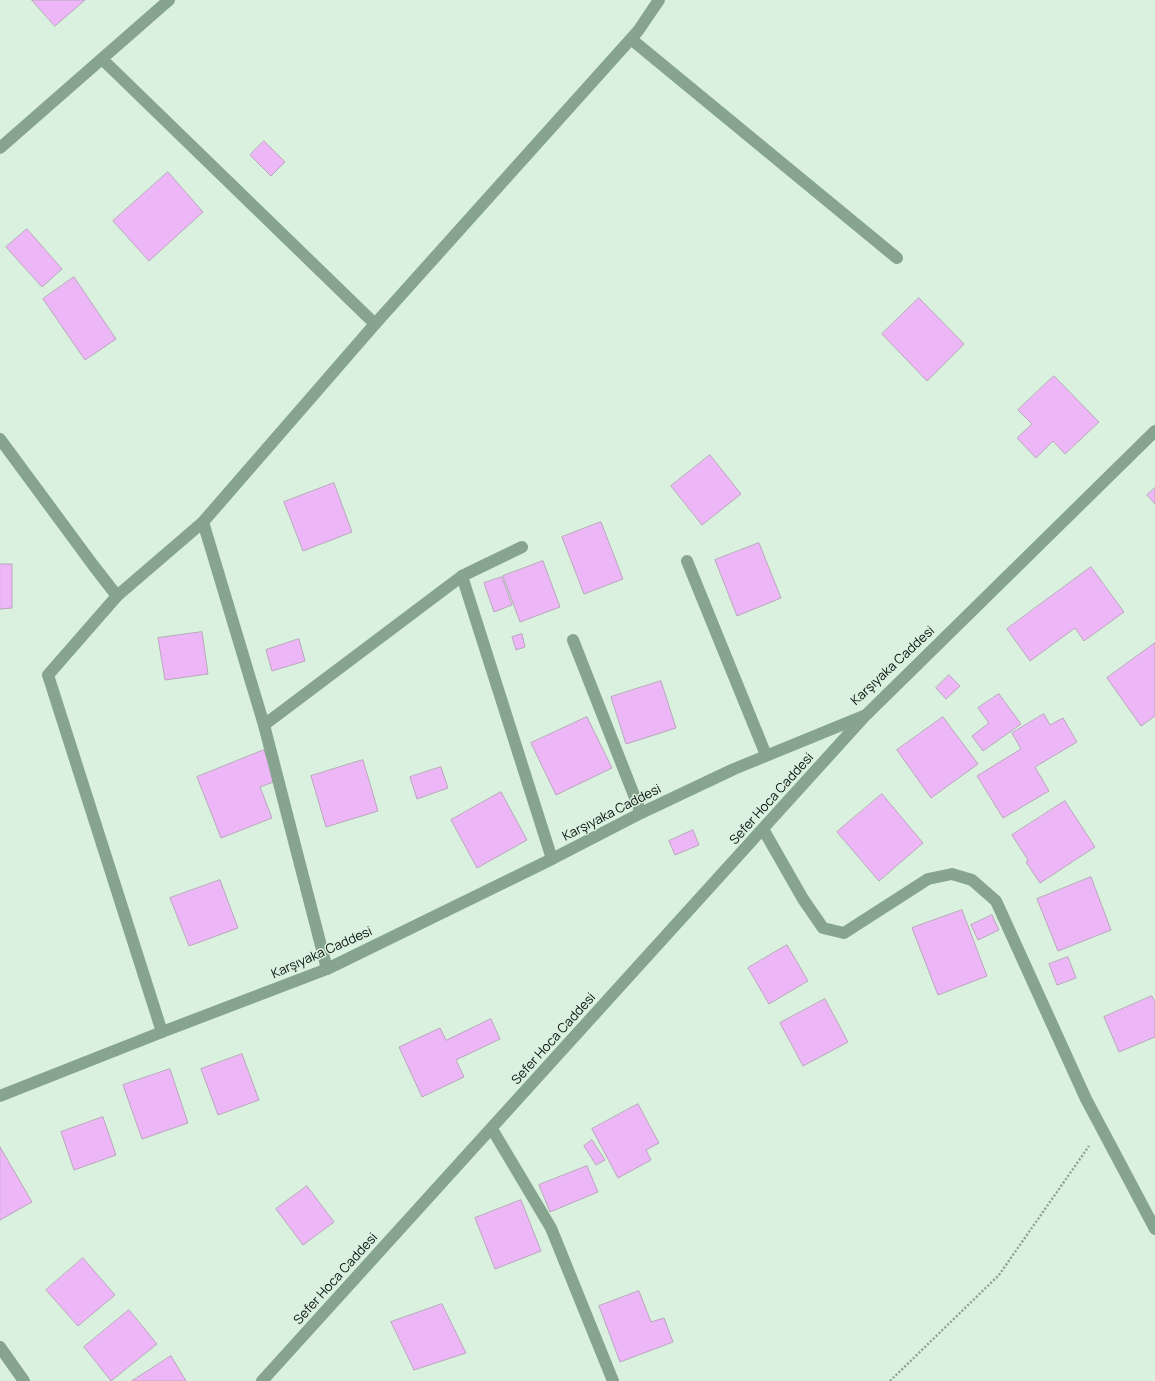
<!DOCTYPE html>
<html>
<head>
<meta charset="utf-8">
<style>
  body { margin:0 }
  canvas { display:block; background:#daf1df }
</style>
</head>
<body>
<canvas width="1155" height="1381"></canvas>
<script>
const c = document.querySelector('canvas').getContext('2d');
c.lineJoin = 'round';
function fillPath(path, color) { c.fillStyle = color; c.fill(path, 'evenodd'); }
function trace(path, color, width, dash) { c.strokeStyle = color; c.lineWidth = width; c.lineCap = dash ? 'butt' : 'round'; c.setLineDash(dash || []); c.stroke(path); }
function drawText(font, color, halo, rows, align = 'center') {
  c.font = font + ' Manrope,sans-serif'; c.lineWidth = 3; c.setLineDash([]); c.textBaseline = 'middle'; c.strokeStyle = halo; c.fillStyle = color; for (const [text, x, y, turn = 0] of rows) {
    c.save(); c.translate(x, y); c.rotate((+turn || 0) * Math.PI / 180); c.textAlign = isNaN(turn) ? turn : align; if (halo) c.strokeText(text, 0, 0); c.fillText(text, 0, 0); c.restore();
  }
}
const building = new Path2D(`
  M32 0H85L55 26Z
  M264 141 285 162 271 176 250 155Z
  M168 172 203 212 149 261 113 221Z
  M27 229 62 269 42 287 6 247Z
  M74 277 116 339 85 360 43 299Z
  M919 298 964 344 927 381 882 334Z
  M1054 376 1099 422 1065 454 1053 441 1036 458 1017 438 1032 424 1018 410Z
  M710 455 741 494 702 525 671 486Z
  M334 483 352 532 303 551 284 502Z
  M1155 488V504L1147 495Z
  M601 522 623 579 584 594 562 537Z
  M759 543 781 598 737 616 715 560Z
  M543 561 560 607 520 622 503 576Z
  M0 564H12V608L0 609Z
  M1091 567 1124 612 1084 641 1075 628 1030 661 1007 629Z
  M502 577 512 605 494 612 484 583Z
  M202 632 208 674 165 680 158 638Z
  M522 634 525 647 516 650 512 637Z
  M299 639 305 661 272 671 266 650Z
  M1155 643V716L1141 726 1107 678Z
  M949 675 960 686 946 699 936 688Z
  M661 681 676 728 626 744 611 697Z
  M999 694 1021 724 983 751 972 736 989 723 978 708Z
  M1044 714 1050 725 1063 718 1077 742 1035 767 1049 791 1003 818 977 776 1021 749 1012 733Z
  M587 717 612 768 556 795 531 743Z
  M943 717 978 764 931 798 897 750Z
  M264 750 276 781 260 787 272 818 221 838 197 777Z
  M363 760 378 811 326 827 311 776Z
  M441 767 448 788 417 799 410 777Z
  M501 792 527 840 477 868 451 820Z
  M882 794 923 843 879 881 837 832Z
  M1065 801 1095 847 1040 883 1026 862 1028 860 1012 835Z
  M693 830 699 845 675 855 669 841Z
  M1091 877 1111 930 1058 951 1037 899Z
  M220 880 238 928 189 946 170 898Z
  M962 910 987 976 938 995 912 928Z
  M992 915 999 930 978 940 971 925Z
  M787 945 808 981 769 1004 748 968Z
  M1068 957 1076 978 1057 985 1049 964Z
  M1152 996 1155 1002V1037L1119 1052 1104 1017Z
  M825 999 848 1042 803 1066 780 1023Z
  M491 1019 500 1039 456 1060 464 1077 422 1097 399 1047 440 1028 446 1040Z
  M242 1054 259 1100 218 1115 201 1069Z
  M170 1069 188 1123 142 1139 123 1085Z
  M638 1104 659 1143 646 1150 651 1160 618 1178 592 1129Z
  M103 1117 116 1155 74 1170 61 1132Z
  M592 1140 605 1160 596 1165 584 1146Z
  M0 1147 32 1202 0 1220Z
  M587 1166 598 1192 550 1212 539 1185Z
  M307 1186 334 1222 303 1245 276 1209Z
  M521 1200 541 1251 495 1269 475 1218Z
  M83 1258 115 1295 78 1326 46 1290Z
  M639 1291 651 1322 664 1318 673 1342 620 1362 599 1306Z
  M442 1304 466 1353 414 1370 391 1322Z
  M129 1310 157 1344 111 1381 84 1347Z
  M171 1356 186 1381H132Z`);
fillPath(building, '#edb7f7');
trace(building, '#b8a7bb', 1);
trace(new Path2D(`
  M890 1381 999 1275 1089 1146`), '#91a295', 2.5, [2, 2]);
trace(new Path2D(`
  M631 39 897 258
  M0 439 93 565 117 596 203 522 375 324
  M462 576 522 547`), '#87a58e', 12);
trace(new Path2D(`
  M102 59 375 324 638 31 659 0
  M0 148 169 0
  M203 522 264 725 327 969
  M687 561 766 755
  M117 596 48 675 162 1032
  M573 640 641 813
  M264 725 462 576 552 859
  M763 829 803 899 823 928 844 933 928 879 952 874 972 880 996 901 1086 1099 1155 1229
  M492 1129 551 1228 613 1381
  M0 1347 24 1381`), '#87a58e', 12);
trace(new Path2D(`
  M0 1096 162 1032 327 969 552 859 641 813 734 769 866 715 1155 431
  M262 1381 864 717`), '#87a58e', 12);
drawText('13px', '#0a110c', '#daf1df', [
  ["Karşıyaka Caddesi",893,666,-43],
  ["Sefer Hoca Caddesi",772,799,-48],
  ["Karşıyaka Caddesi",612,813,-27],
  ["Karşıyaka Caddesi",322,953,-24],
  ["Sefer Hoca Caddesi",554,1039,-48],
  ["Sefer Hoca Caddesi",336,1279,-48]
]);
</script>
</body>
</html>
